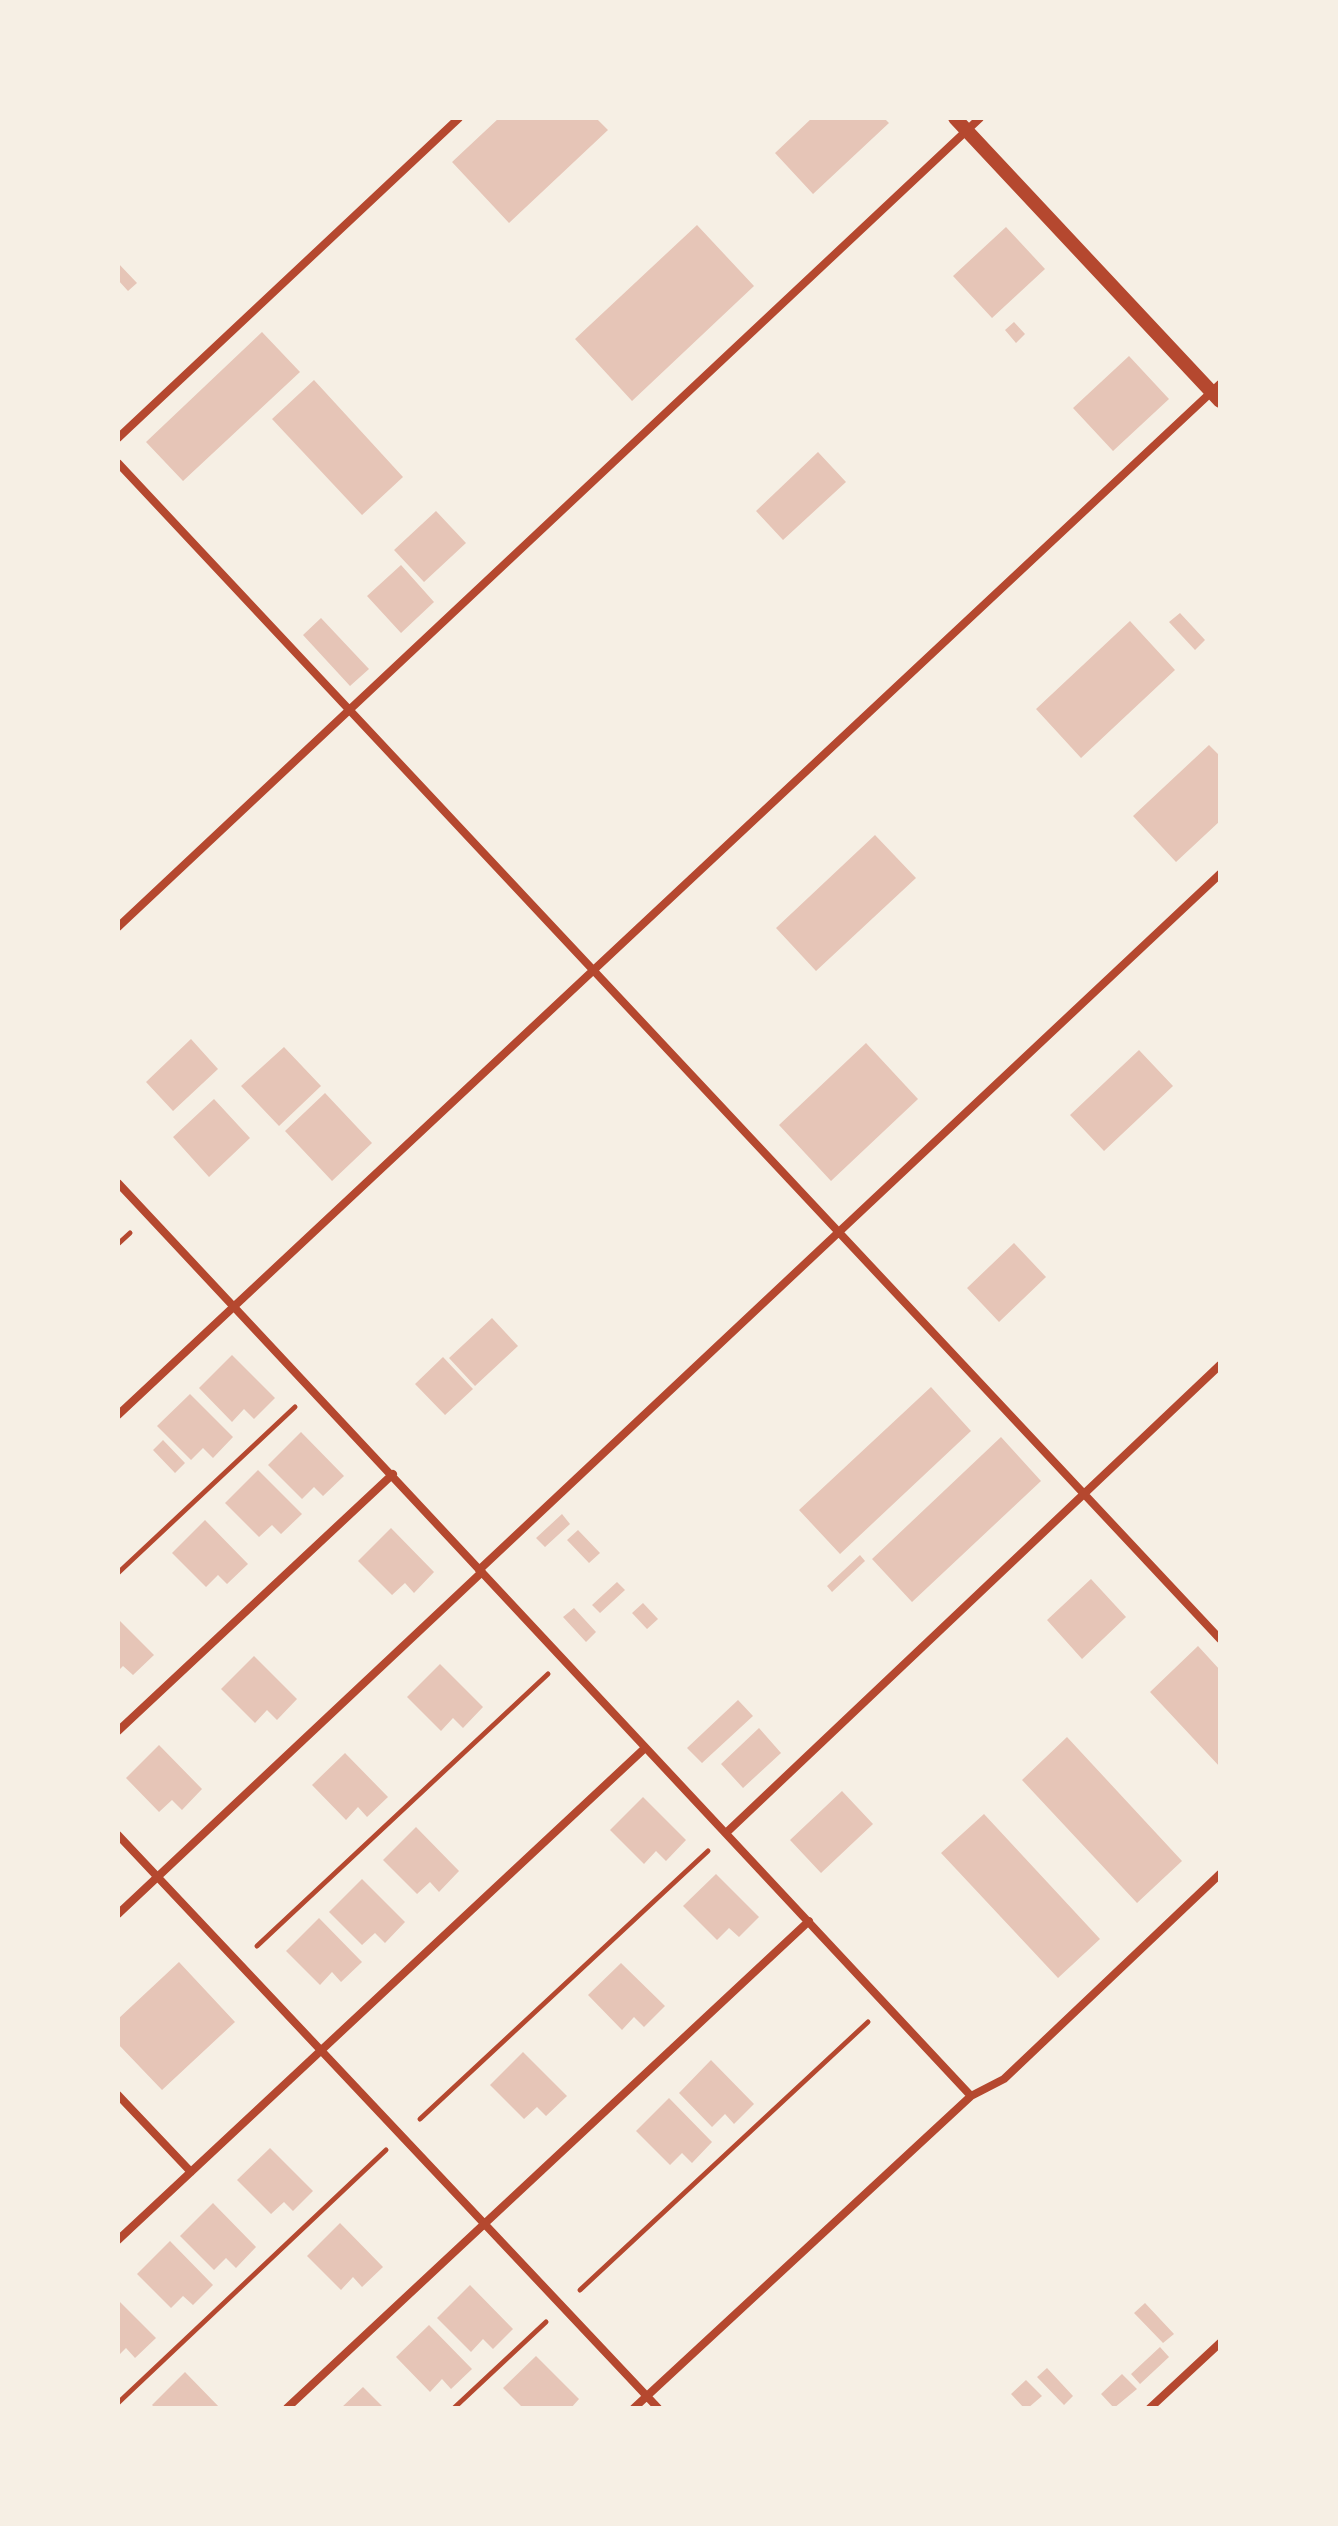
<!DOCTYPE html>
<html>
<head>
<meta charset="utf-8">
<style>
  body { margin:0 }
  #map { position:relative; width:1338px; height:2526px; overflow:hidden; background:#f6efe4; font-family:Rubik,sans-serif }
  canvas { display:block }
  .frame { position:absolute; inset:0; border:120px solid #f6efe4; pointer-events:none }
</style>
</head>
<body>
<div id="map">
<canvas width="1338" height="2526"></canvas>
<div class="frame"></div>
</div>
<script>
const c = document.querySelector('canvas').getContext('2d');
c.lineJoin = 'round';
function fillPath(path, color) { c.fillStyle = color; c.fill(path, 'evenodd'); }
function trace(path, color, width, dash) { c.strokeStyle = color; c.lineWidth = width; c.lineCap = dash ? 'butt' : 'round'; c.setLineDash(dash || []); c.stroke(path); }
fillPath(new Path2D(`
  M499 118H596L608 130 509 223 452 162Z
  M812 118H884L889 123 813 194 775 153Z
  M697 225 754 286 632 401 575 339Z
  M1006 227 1045 269 992 318 953 276Z
  M118 263 137 283 128 291 118 280Z
  M1014 322 1025 334 1016 343 1005 330Z
  M262 332 300 372 183 481 146 442Z
  M1129 356 1169 399 1113 451 1073 408Z
  M314 380 403 477 362 515 272 419Z
  M818 452 846 482 783 540 756 511Z
  M436 511 466 543 424 582 394 550Z
  M401 565 434 602 401 633 367 596Z
  M1180 613 1205 640 1195 650 1169 622Z
  M321 618 369 669 350 686 303 635Z
  M1130 621 1175 670 1081 758 1036 709Z
  M1209 745 1220 756V821L1176 862 1133 816Z
  M875 835 916 878 816 971 776 928Z
  M191 1039 218 1069 173 1111 146 1082Z
  M866 1043 918 1099 831 1181 779 1125Z
  M284 1047 321 1086 279 1126 241 1086Z
  M1139 1050 1173 1086 1104 1151 1070 1115Z
  M325 1093 372 1143 332 1181 285 1131Z
  M214 1099 250 1138 209 1177 173 1137Z
  M1014 1243 1046 1277 999 1322 967 1288Z
  M492 1318 518 1346 475 1386 449 1358Z
  M232 1355 275 1398 254 1419 244 1409 232 1422 199 1388Z
  M443 1357 473 1389 445 1415 415 1384Z
  M931 1387 971 1431 840 1554 799 1510Z
  M190 1394 233 1437 213 1458 203 1448 191 1460 157 1426Z
  M301 1432 344 1476 323 1496 314 1487 302 1499 268 1465Z
  M1001 1437 1041 1481 912 1602 872 1559Z
  M163 1440 185 1463 175 1473 153 1450Z
  M258 1470 302 1514 281 1534 272 1525 259 1537 225 1503Z
  M562 1514 570 1524 545 1547 536 1538Z
  M205 1520 248 1564 227 1584 218 1575 206 1587 172 1553Z
  M391 1528 434 1572 414 1593 405 1583 392 1595 358 1561Z
  M578 1530 600 1553 589 1563 567 1540Z
  M860 1555 865 1561 832 1592 827 1586Z
  M1091 1579 1126 1617 1082 1659 1047 1620Z
  M617 1582 625 1590 600 1613 592 1605Z
  M643 1603 658 1619 647 1629 632 1613Z
  M574 1608 596 1632 586 1642 563 1617Z
  M118 1619 154 1655 133 1675 123 1666 118 1671Z
  M1198 1646 1220 1670V1767L1150 1692Z
  M254 1656 297 1699 277 1720 267 1710 255 1723 221 1689Z
  M440 1664 483 1707 463 1728 453 1718 441 1731 407 1697Z
  M738 1700 753 1716 702 1763 687 1748Z
  M759 1728 781 1753 743 1788 721 1764Z
  M1067 1737 1182 1861 1137 1903 1022 1780Z
  M159 1745 202 1789 182 1810 172 1800 159 1812 126 1778Z
  M345 1753 388 1797 367 1817 358 1807 346 1820 312 1785Z
  M842 1791 873 1824 821 1873 790 1840Z
  M643 1797 686 1840 666 1861 656 1851 644 1864 610 1830Z
  M984 1814 1100 1939 1058 1978 941 1853Z
  M416 1827 459 1871 439 1892 430 1882 417 1894 383 1860Z
  M716 1874 759 1917 739 1937 729 1928 717 1940 683 1906Z
  M362 1879 405 1922 385 1943 375 1933 362 1945 329 1912Z
  M319 1918 362 1962 341 1982 332 1972 320 1985 286 1951Z
  M179 1962 235 2022 162 2090 118 2044V2019Z
  M621 1963 665 2006 644 2027 634 2017 622 2030 588 1995Z
  M523 2052 567 2096 546 2116 537 2107 524 2119 490 2085Z
  M711 2060 754 2104 734 2124 725 2114 712 2127 679 2093Z
  M669 2098 712 2142 692 2163 682 2153 670 2165 636 2131Z
  M270 2148 313 2191 293 2211 284 2202 271 2214 237 2180Z
  M213 2203 256 2247 236 2268 226 2258 214 2270 180 2236Z
  M340 2223 383 2267 362 2287 353 2277 341 2290 307 2256Z
  M170 2241 213 2285 193 2305 183 2296 171 2308 137 2274Z
  M470 2285 513 2329 493 2349 483 2339 471 2352 437 2318Z
  M118 2300 156 2338 135 2358 126 2348 118 2356Z
  M1145 2303 1174 2334 1163 2343 1134 2313Z
  M429 2325 472 2369 451 2389 442 2379 430 2392 396 2357Z
  M1160 2347 1169 2357 1140 2384 1131 2374Z
  M536 2356 579 2399 571 2408H523L503 2388Z
  M1047 2368 1073 2396 1064 2405 1037 2377Z
  M185 2372 220 2408H155L152 2405Z
  M1122 2374 1137 2389 1114 2408 1101 2394Z
  M1026 2380 1042 2396 1028 2408H1024L1011 2394Z
  M363 2387 384 2408H341Z`), '#e6c5b7');
trace(new Path2D(`
  M118 1244 130 1233
  M118 1573 295 1407
  M257 1946 548 1674
  M420 2119 708 1851
  M580 2290 868 2022
  M118 2403 386 2150
  M454 2408 546 2322`), '#b5482f', 5);
trace(new Path2D(`
  M118 438 459 118
  M118 463 1220 1639
  M118 927 980 118
  M118 1183C403 1487 687 1792 971 2096
  M118 1415 1220 384
  M479 1570 1220 874
  M118 1731 393 1474
  M726 1833 1220 1365
  M118 1835 658 2408
  M118 1914 482 1572
  M118 2095 191 2172
  M118 2240 645 1748
  M287 2408 809 1921
  M634 2408 971 2096 1004 2079 1220 1874
  M1150 2408 1220 2343`), '#b5482f', 8);
trace(new Path2D(`
  M955 118 1220 401`), '#b5482f', 14);
</script>
</body>
</html>
